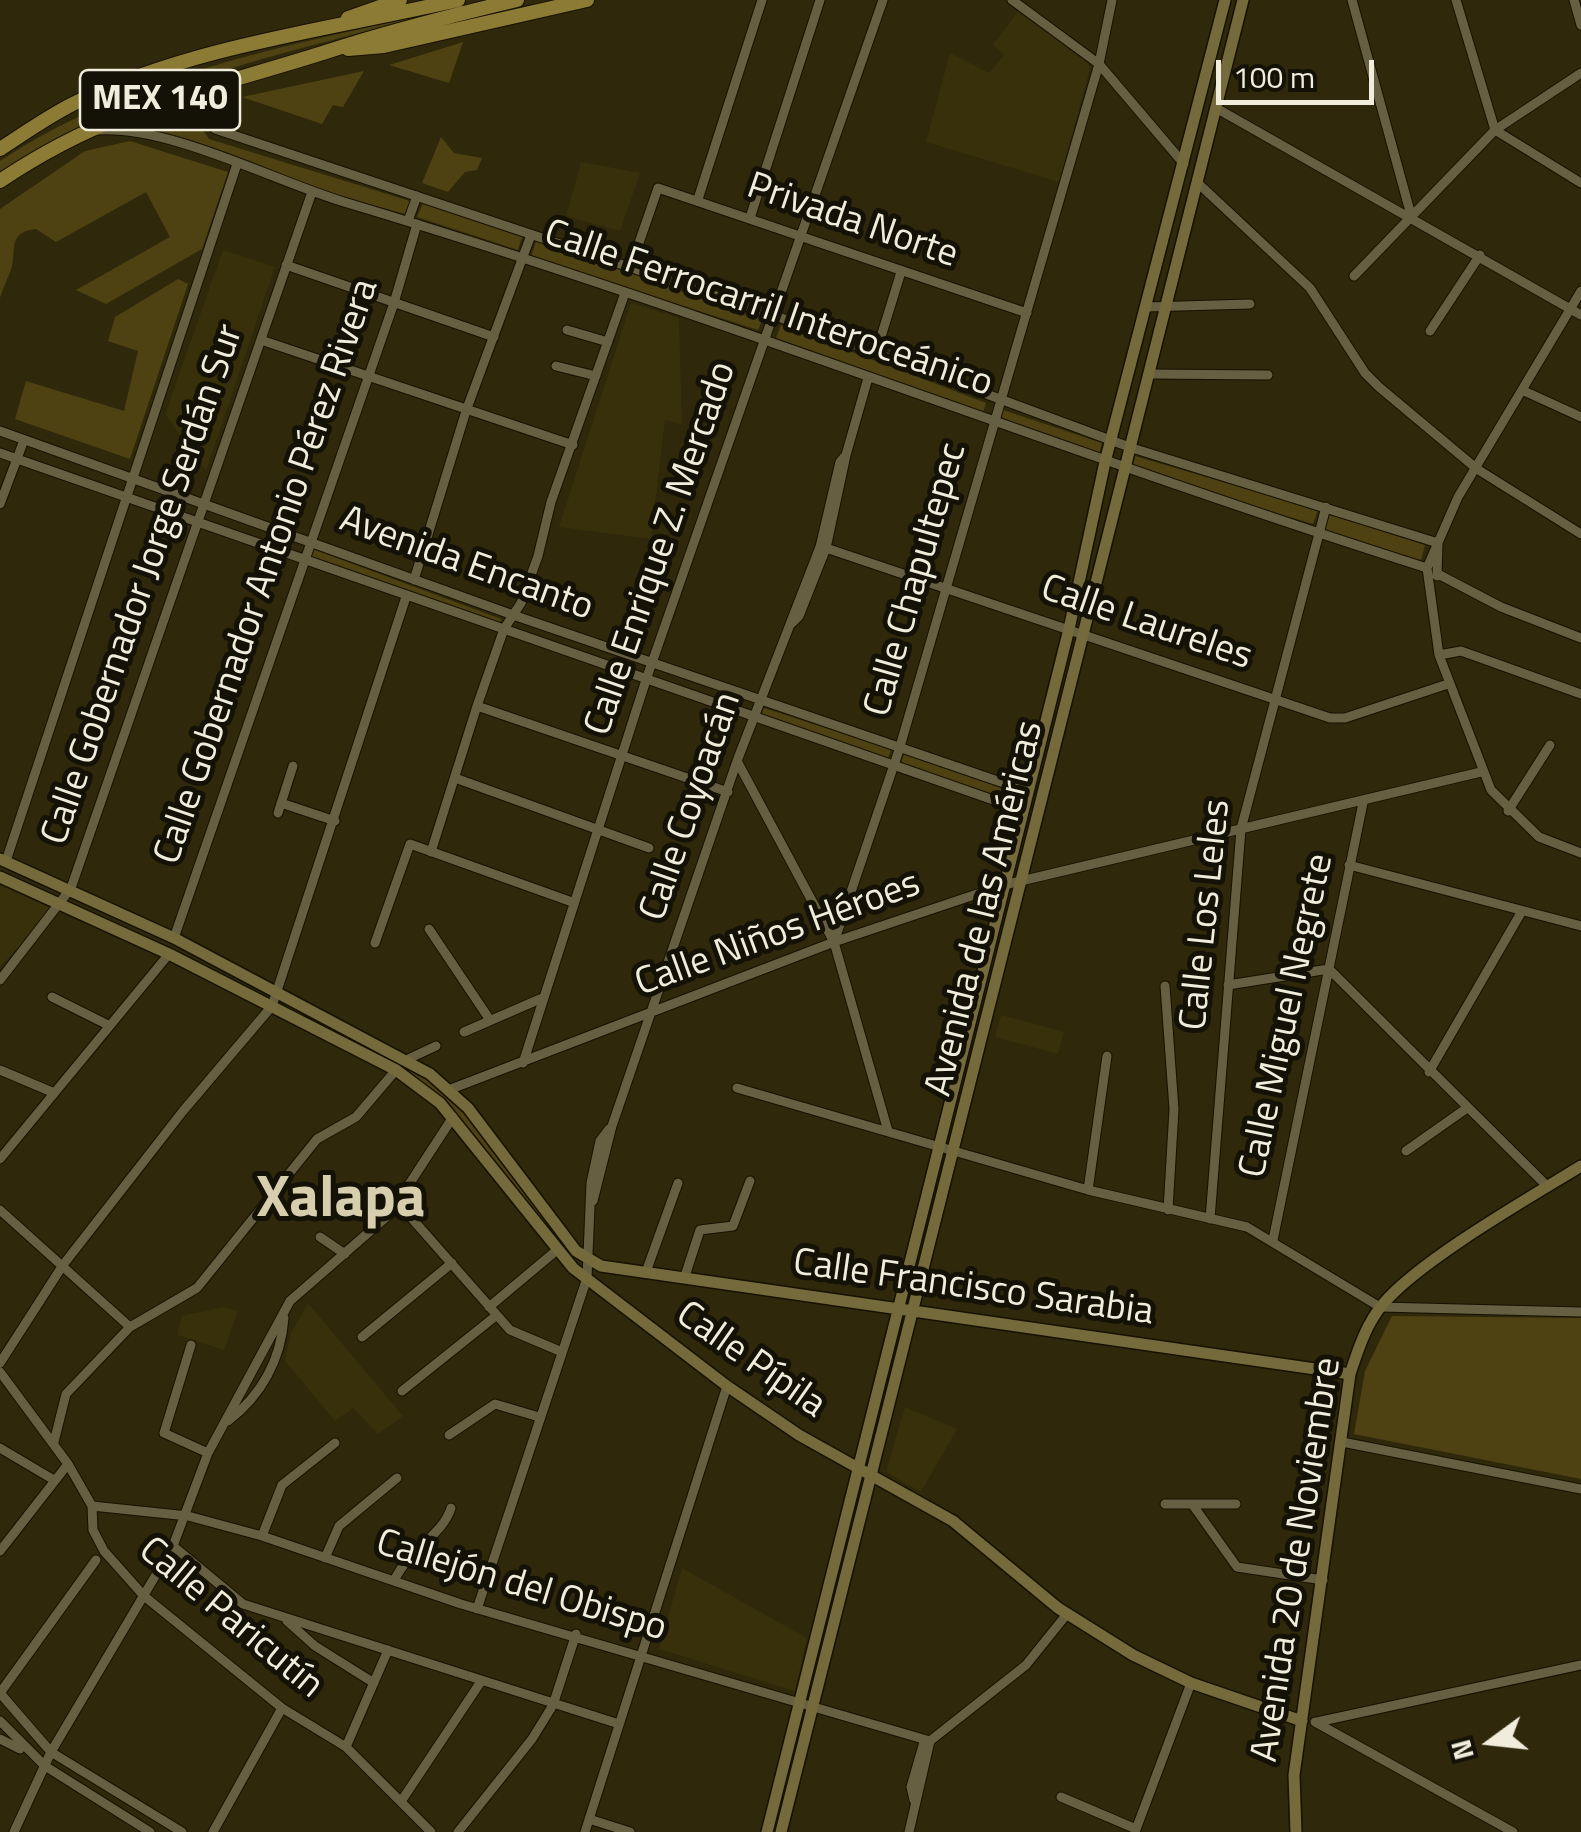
<!DOCTYPE html>
<html>
<head>
<meta charset="utf-8">
<style>
  body { margin:0 }
  #map { position:relative; width:1581px; height:1832px; overflow:hidden; background:#2f280b; font-family:"Titillium Web",sans-serif }
  canvas { display:block }
  .north { position:absolute; left:1441px; top:1692px; width:100px; height:100px; -webkit-text-stroke:8px #141106; paint-order:stroke; rotate:255deg; font-size:28px; font-weight:700; line-height:40px; text-align:center; color:#f1eddc }
  .north::after { content:''; display:block; margin:auto; width:35px; height:45px; background:#f1eddc; clip-path:polygon(50% 0,100% 100%,50% 72%,0 100%) }
  .scale { position:absolute; left:1216px; top:60px; width:158px; height:45px; box-sizing:border-box; border:5px solid #f1eddc; border-top:0; padding-left:12px; font-size:30px; line-height:35px; white-space:nowrap; color:#f1eddc; -webkit-text-stroke:8px #141106; paint-order:stroke }
</style>
</head>
<body>
<div id="map">
<canvas width="1581" height="1832"></canvas>
<div class="north">N</div>
<div class="scale">100 m</div>
</div>
<script>
const c = document.querySelector('canvas').getContext('2d');
c.lineJoin = 'round';
function fillPath(path, color) { c.fillStyle = color; c.fill(path, 'evenodd'); }
function trace(path, color, width, dash) { c.strokeStyle = color; c.lineWidth = width; c.lineCap = dash ? 'butt' : 'round'; c.setLineDash(dash || []); c.stroke(path); }
function drawText(font, color, halo, rows, align = 'center') {
  c.font = font + ' "Titillium Web",sans-serif'; c.lineWidth = 10; c.setLineDash([]); c.textBaseline = 'middle'; c.strokeStyle = halo; c.fillStyle = color; for (const [text, x, y, turn = 0] of rows) {
    c.save(); c.translate(x, y); c.rotate((+turn || 0) * Math.PI / 180); c.textAlign = isNaN(turn) ? turn : align; if (halo) c.strokeText(text, 0, 0); c.fillText(text, 0, 0); c.restore();
  }
}
fillPath(new Path2D(`
  M1019 10 1085 58 1090 69 1059 182 926 142 950 53 989 73 1004 55 993 45Z
  M581 162 640 173 620 231 566 216Z
  M223 250 275 267 206 471 165 414Z
  M631 303 679 318 682 425 665 420 651 539 559 527Z
  M2 884 54 908 0 967V887Z
  M1001 1015 1064 1032 1058 1054 995 1037Z
  M308 1303 403 1416 378 1434 353 1408 335 1421 285 1361 291 1333Z
  M223 1307 238 1311 224 1350 177 1335 182 1316Z
  M905 1407 957 1429 921 1492 886 1472Z
  M682 1568 807 1638 795 1691 659 1649Z`), '#38300a');
fillPath(new Path2D(`
  M491 0C323 45 146 74 0 174V161C150 63 321 40 491 0Z
  M463 42 449 83 389 65Z
  M364 71 343 107 333 105 322 124 242 97Z
  M197 95V121L209 139 410 201 405 214C308 189 216 153 120 127L152 109Z
  M441 137 454 153 482 158 477 170 465 172 448 192 422 183Z
  M130 141 228 172 202 249 106 304 76 290 170 237 146 192 56 242 36 229C9 232 16 247 12 266 10 274 3 288 0 298V209L85 151Z
  M423 203 522 237 518 250 417 217Z
  M536 241 764 316 758 330 531 257Z
  M178 279 188 284 130 459 15 419 26 381 124 411 138 351 108 341 115 317Z
  M781 325 986 403 983 412 776 338Z
  M1000 409 1102 443 1098 458 996 425Z
  M1135 456 1318 510 1313 524 1130 470Z
  M1328 514 1425 545 1421 560 1323 531Z
  M310 548 501 619 497 632 306 560Z
  M764 708 891 749 888 759 761 716Z
  M904 754 1014 792 1011 800 901 764Z
  M290 1002 431 1080 449 1095 571 1249 566 1253 445 1099 397 1065 287 1007Z
  M1392 1316 1581 1318V1479L1354 1434 1365 1371Z`), '#4e4212');
const minor = new Path2D(`
  M1012 0 1099 64 1184 164
  M1352 0 1411 215
  M1456 0 1495 130 1581 183
  M1574 0 1581 25
  M219 85 205 115 215 129 776 316 1132 448 1438 543
  M1216 108 1581 315
  M98 130C171 126 272 180 344 202 709 311 1064 453 1427 568
  M1201 186 1310 288 1365 373 1379 387 1477 469 1581 534
  M698 199 762 0
  M750 218 820 0
  M408 221 417 196
  M286 265 494 337
  M631 266 658 188 1027 313
  M1354 276 1495 130 1581 73
  M1581 291 1458 497 1427 568 1439 655 1491 790 1539 837 1581 853
  M1146 307 1250 304
  M567 330 608 342
  M1430 331 1480 255
  M261 340 573 445
  M876 353 901 272
  M556 366 596 376
  M1151 374 1268 375
  M1524 391 1581 417
  M0 431 513 615 1027 791
  M0 453 1022 810
  M0 504 24 440
  M826 548 1330 718H1345L1448 684
  M1438 574 1501 607 1581 638
  M1437 576 1438 543
  M414 580 466 411 531 235
  M792 623 799 616 826 548 846 455
  M1439 655 1461 651 1581 694
  M477 706 728 792
  M737 761 834 942 888 1131
  M455 778 649 848
  M281 803 335 821
  M1508 811 1550 745
  M278 813 293 766
  M431 852 477 706 504 629 521 603 538 556 551 502 625 293
  M6 861 237 164
  M1349 865 1581 926
  M429 929 490 1020
  M174 938 394 303 417 224
  M834 942 899 750 1099 64 1112 0
  M375 943 410 844 572 902
  M0 980 71 888 312 192
  M1228 985 1329 969 1548 1187
  M1165 986 1174 1109 1168 1210
  M52 997 108 1025
  M464 1032 540 999
  M406 1060 436 1046
  M523 1063 646 680 883 0
  M0 1070 52 1092
  M1429 1072 1522 911
  M737 1088 1088 1190 1247 1227 1380 1307 1581 1312
  M451 1089 834 942 1004 885 1481 772
  M1406 1151 1467 1108
  M0 1159 169 954
  M1088 1190 1107 1056
  M593 1201 612 1126 737 761 820 547 840 462 846 455 868 378
  M400 1205 510 1330 562 1352
  M0 1210 130 1327
  M1210 1219 1241 829 1326 507
  M320 1237 345 1254
  M1273 1240 1363 803
  M646 1272 678 1183
  M685 1276 700 1230 733 1226 750 1181
  M489 1307 557 1250
  M362 1337 452 1263
  M191 1345 164 1433 208 1453
  M0 1363 63 1265 183 1111 272 1006 406 597
  M0 1372 68 1464 92 1506 93 1530 104 1551 144 1596 282 1708 346 1747 431 1832
  M402 1391 497 1315
  M228 1421C262 1395 281 1359 284 1318
  M449 1435 495 1404 539 1417
  M54 1442 66 1394 130 1327 197 1288 317 1139 356 1117 396 1070
  M1342 1442 1581 1489
  M0 1448 54 1480
  M1165 1504H1236
  M1192 1504 1237 1567 1323 1580
  M92 1506 188 1516 262 1536 461 1604 930 1741
  M262 1536 282 1485 335 1443
  M173 1546 243 1604 619 1724
  M0 1551 68 1464
  M325 1558 339 1526 397 1478
  M394 1581C408 1550 443 1535 451 1508
  M477 1609 587 1278 591 1183 600 1141 609 1129
  M287 1621 315 1646 374 1683
  M0 1693 51 1752 182 1832
  M0 1693 96 1560
  M0 1721 45 1766 150 1832
  M1315 1722 1513 1832
  M1317 1722 1581 1665
  M0 1739 20 1749
  M930 1741 1026 1665 1067 1614
  M346 1747 388 1650
  M1061 1797 1136 1829
  M402 1800 480 1683
  M914 1800 911 1787 924 1742
  M589 1819 630 1832
  M14 1832 51 1752 173 1546 208 1453 290 1301 400 1205 408 1186 453 1117
  M213 1832 282 1708
  M458 1832 532 1739 553 1705 576 1634
  M585 1832 727 1386
  M909 1832 930 1741
  M1135 1832 1191 1683`);
const secondary = new Path2D(`
  M0 859 174 938 430 1074 468 1108 576 1251 601 1266 1350 1374
  M0 877 169 954 396 1070 440 1103 573 1268 727 1386 799 1435 953 1521 1058 1608 1133 1655 1191 1683 1302 1721
  M767 1832 1069 629 1105 462 1225 0
  M781 1832C937 1222 1094 612 1243 0
  M1296 1832 1294 1775 1350 1374C1358 1350 1366 1324 1383 1304 1420 1260 1529 1198 1581 1166`);
const trunk = new Path2D(`
  M348 18 400 0
  M348 49 384 46 587 0
  M0 149C25 133 51 114 79 101 196 45 333 29 458 0
  M0 181C112 105 208 90 332 50 393 30 454 15 517 0`);
trace(minor, '#171100', 11);
trace(secondary, '#171100', 14);
trace(trunk, '#171100', 16);
trace(minor, '#665f41', 9);
trace(secondary, '#746a3c', 11);
trace(trunk, '#8c7b35', 14);
for (const [x, y, w] of [
  [160,100,160]
]) { const box = new Path2D(); box.roundRect(x - w / 2, y - 30, w, 60, 8); c.fillStyle = '#141106'; c.fill(box); trace(box, '#f1eddc', 2.5); }
drawText('bold 35px', '#f1eddc', null, [
  ["MEX 140",160,100]
]);
drawText('38px', '#f1eddc', '#141106', [
  ["Privada Norte",852,222,19],
  ["Calle Ferrocarril Interoceánico",768,310,19],
  ["Calle Enrique Z. Mercado",662,549,-71],
  ["Avenida Encanto",466,565,20],
  ["Calle Gobernador Antonio Pérez Rivera",268,572,-71],
  ["Calle Chapultepec",917,580,-74],
  ["Calle Gobernador Jorge Serdán Sur",144,585,-71],
  ["Calle Laureles",1146,624,19],
  ["Calle Coyoacán",692,807,-71],
  ["Avenida de las Américas",986,909,-76],
  ["Calle Los Leles",1207,915,-84],
  ["Calle Niños Héroes",778,935,-20],
  ["Calle Miguel Negrete",1288,1016,-78],
  ["Calle Francisco Sarabia",973,1289,8],
  ["Calle Pípila",750,1361,35],
  ["Avenida 20 de Noviembre",1298,1560,-81],
  ["Callejón del Obispo",521,1587,17],
  ["Calle Paricutín",230,1619,40]
]);
drawText('bold 58px', '#d6cead', '#141106', [
  ["Xalapa",341,1202]
]);
</script>
</body>
</html>
